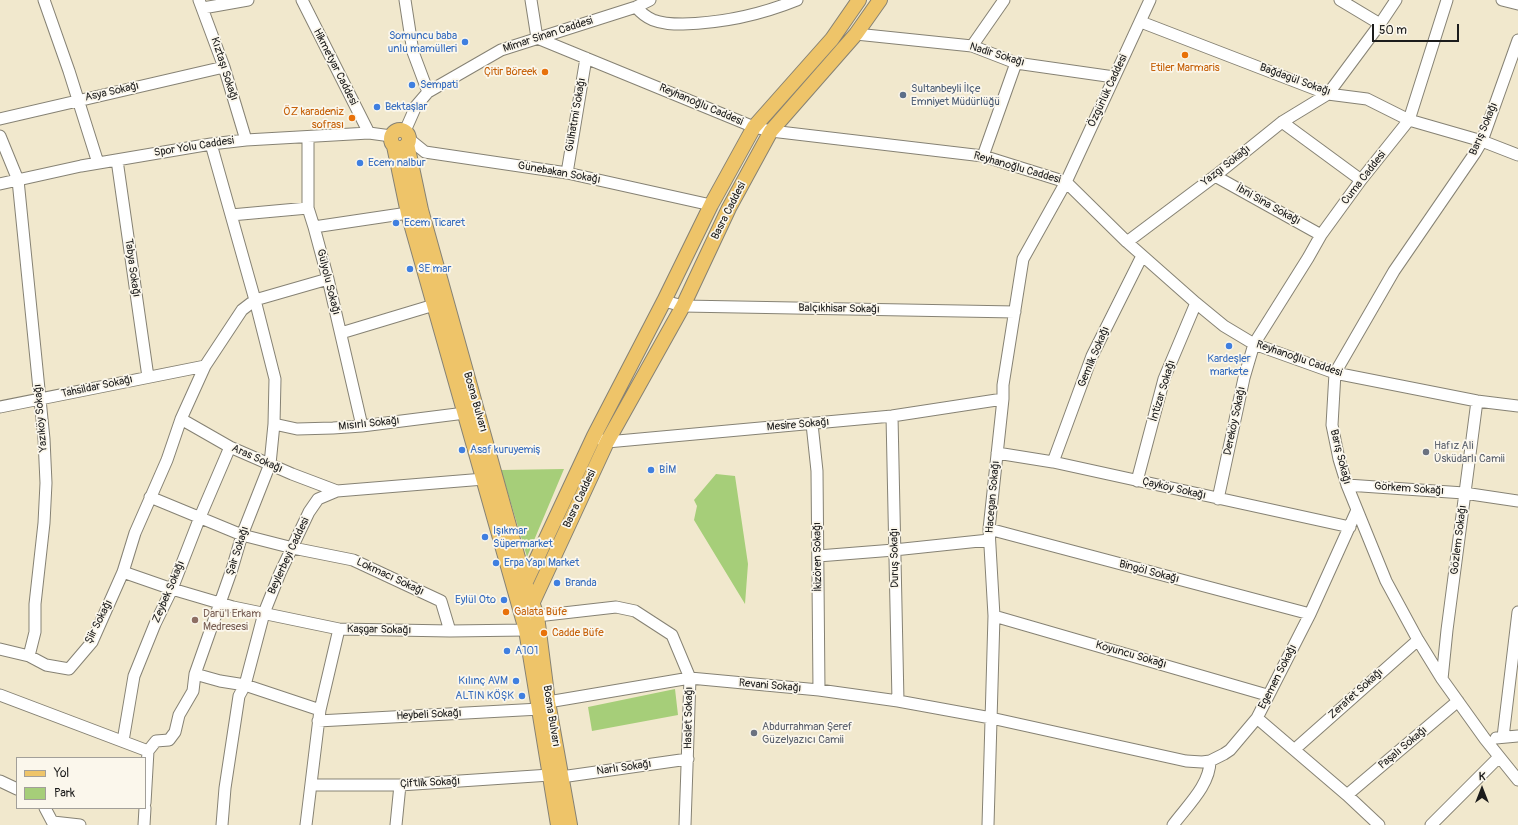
<!DOCTYPE html>
<html>
<head>
<meta charset="utf-8">
<style>
  body { margin:0 }
  #map { position:relative; width:1518px; height:825px; overflow:hidden; background:#f1e8cd; font-family:Pangolin,sans-serif }
  canvas { display:block }
  .legend { position:absolute; left:16px; top:757px; width:130px; height:52px; box-sizing:border-box; background:#fbf7ec; border:1px solid #a29f99; margin:0; padding:5px 7px; list-style:none; font-size:12px; color:#1c1c1c }
  .legend li { display:flex; align-items:center; gap:8px; height:20px }
  .legend b { width:20px; border:1px solid #a29f99 }
  .north { position:absolute; left:1462px; top:769px; width:40px; height:40px; -webkit-text-stroke:3px #fbf7ec; paint-order:stroke; rotate:0deg; font-size:11px; font-weight:700; line-height:16px; text-align:center; color:#1c1c1c }
  .north::after { content:''; display:block; margin:auto; width:14px; height:18px; background:#1c1c1c; clip-path:polygon(50% 0,100% 100%,50% 72%,0 100%) }
  .scale { position:absolute; left:1372px; top:24px; width:87px; height:18px; box-sizing:border-box; border:2px solid #1c1c1c; border-top:0; padding-left:5px; font-size:12px; line-height:14px; white-space:nowrap; color:#1c1c1c; -webkit-text-stroke:3px #fbf7ec; paint-order:stroke }
</style>
</head>
<body>
<div id="map">
<canvas width="1518" height="825"></canvas>
<ul class="legend">
<li><b style="height:5px;background:#eec469"></b>Yol</li>
<li><b style="height:11px;background:#a6ce79"></b>Park</li>
</ul>
<div class="north">K</div>
<div class="scale">50 m</div>
</div>
<script>
const c = document.querySelector('canvas').getContext('2d');
c.lineJoin = 'round';
function fillPath(path, color) { c.fillStyle = color; c.fill(path, 'evenodd'); }
function trace(path, color, width, dash) { c.strokeStyle = color; c.lineWidth = width; c.lineCap = dash ? 'butt' : 'round'; c.setLineDash(dash || []); c.stroke(path); }
function drawText(font, color, halo, rows, align = 'center') {
  c.font = font + ' Pangolin,sans-serif'; c.lineWidth = 3.5; c.setLineDash([]); c.textBaseline = 'middle'; c.strokeStyle = halo; c.fillStyle = color; for (const [text, x, y, turn = 0] of rows) {
    c.save(); c.translate(x, y); c.rotate((+turn || 0) * Math.PI / 180); c.textAlign = isNaN(turn) ? turn : align; if (halo) c.strokeText(text, 0, 0); c.fillText(text, 0, 0); c.restore();
  }
}
fillPath(new Path2D(`
  M564 469 527 557 501 470Z
  M716 474 735 476 748 564 745 604 694 520 697 506 694 500Z
  M675 689 678 715 592 731 588 707Z`), '#a6ce79');
const minor = new Path2D(`
  M44 0 69 71 98 163
  M199 0 224 67 246 140
  M302 0 369 133
  M405 0 413 52 428 92
  M531 0 537 38
  M1340 0 1380 24
  M1502 0 1518 4
  M636 7C641 13 646 17 653 20 663 24 673 24 683 24 723 23 760 15 797 0
  M203 8 248 0
  M1141 22 1328 94 1367 99 1409 120 1482 141 1518 155
  M856 34 972 46 1016 63 1114 77
  M537 38 754 127 771 131 983 156 1066 182 1127 242 1196 303 1224 326 1254 344 1335 373 1477 401 1518 406
  M1518 40 1482 141 1475 153 1394 271 1335 373 1332 425 1339 459 1347 485 1386 581 1418 640 1442 679 1485 739 1518 780
  M972 46 1004 0
  M0 119 224 67
  M1282 122 1361 180
  M405 131 416 106 428 92 501 50 636 7 650 0
  M0 136 18 180 44 439 46 483 44 523 35 604V632L29 656
  M308 137V208L314 227 328 279 362 426
  M409 139 425 152 567 173 711 205
  M983 156 1016 63
  M117 160 148 377
  M567 173 586 58
  M1215 176 1321 235
  M0 184 81 166 211 144 246 140 369 133 391 136
  M231 215 308 208
  M314 227 408 213
  M1127 242 1215 176 1282 122 1328 94 1380 24 1396 0
  M664 301 683 306 1015 312
  M341 333 434 305
  M0 407 205 366
  M892 416 898 701
  M181 419 230 447 292 474 337 491
  M274 424 297 429 333 428 362 426 465 413
  M812 424 817 471 819 690
  M602 440 607 442 892 416 1003 399
  M997 453 1053 462 1350 527
  M1053 462 1092 356 1142 256
  M1137 481 1164 379 1196 303
  M1347 485 1464 493 1518 501
  M150 497 242 535 293 548 353 560 441 601 450 631
  M1218 499 1244 378 1254 344 1308 258 1321 235 1361 180 1409 120 1447 0
  M989 529 1310 614
  M818 556 894 550 989 540
  M123 572 172 589 233 607 339 629 450 631 526 630 537 616 616 607 635 611 672 635 690 678 685 825
  M994 616 1267 695
  M0 649 29 656 46 665 69 669 92 642 123 572 135 533 167 460 181 419 205 366 242 310 255 300 211 144
  M1442 679 1447 630 1477 401
  M0 695 148 751 145 803
  M548 702 690 678 819 690 898 701 991 718 1186 761 1202 762 1210 761 1224 754 1230 750 1257 718 1310 614 1357 510
  M320 710 245 685 220 681 195 674 232 569 242 535 270 464 274 424 275 379 255 300 328 279
  M1257 718 1347 795 1379 825
  M318 721 540 709
  M1503 737 1518 612
  M1496 738 1518 736
  M123 741 134 676 155 624 172 589 200 517 230 447
  M1295 749 1418 640
  M148 751 156 741 169 740 175 732 179 715 193 691 195 674
  M561 777 688 759
  M0 781 17 789
  M311 785H400L550 775
  M1347 795 1458 701
  M45 808 54 825
  M53 822 80 825
  M144 825 145 808
  M222 825 225 788 239 696 245 685 264 613 280 573 309 512 318 499 337 491 484 479
  M306 825 320 710 339 629
  M396 825 400 785
  M988 825 994 616 989 529 1003 399V385L1023 259 1066 182 1150 0
  M1173 825C1187 806 1210 785 1210 761
  M1431 825 1499 757`);
const major = new Path2D(`
  M391 139a9 9 0 1 1 18 0a9 9 0 1 1-18 0Z
  M407 144 421 210 525 583 537 616 548 702 570 825
  M394 146 408 213 526 630 558 825
  M524 586 594 436 664 301 711 205 754 127 832 39 859 0
  M532 604 607 442 683 306 729 208 771 131 856 34 880 0`);
trace(minor, '#868274', 13);
trace(major, '#868274', 16);
trace(minor, '#fff', 11);
trace(major, '#eec469', 14);
for (const [x, y, r, color] of [
  [465,42,4,"#3f7fe0"],
  [1185,55,4,"#e8710a"],
  [545,72,4,"#e8710a"],
  [412,85,4,"#3f7fe0"],
  [903,95,4,"#5c6f8a"],
  [377,107,4,"#3f7fe0"],
  [352,118,4,"#e8710a"],
  [360,163,4,"#3f7fe0"],
  [396,223,4,"#3f7fe0"],
  [410,269,4,"#3f7fe0"],
  [1229,346,4,"#3f7fe0"],
  [462,450,4,"#3f7fe0"],
  [1426,452,4,"#6b7280"],
  [651,470,4,"#3f7fe0"],
  [485,537,4,"#3f7fe0"],
  [496,563,4,"#3f7fe0"],
  [557,583,4,"#3f7fe0"],
  [504,600,4,"#3f7fe0"],
  [506,612,4,"#e8710a"],
  [195,620,4,"#8d6e63"],
  [544,633,4,"#e8710a"],
  [507,651,4,"#3f7fe0"],
  [516,681,4,"#3f7fe0"],
  [522,696,4,"#3f7fe0"],
  [754,733,4,"#6b7280"]
]) { const dot = new Path2D(); dot.arc(x, y, r, 0, 2 * Math.PI); c.fillStyle = color; c.fill(dot); trace(dot, '#fbf7ec', 1.5); }
drawText('11px', '#1c1c1c', '#fbf7ec', [
  ["Mimar Sinan Caddesi",548,35,-18],
  ["Nadir Sokağı",997,55,17],
  ["Hikmetyar Caddesi",335,67,63],
  ["Kıztaşı Sokağı",224,69,72],
  ["Bağdagül Sokağı",1295,80,20],
  ["Özgürlük Caddesi",1108,91,-65],
  ["Asya Sokağı",112,92,-13],
  ["Reyhanoğlu Caddesi",701,105,23],
  ["Gülhatmi Sokağı",576,115,-80],
  ["Barış Sokağı",1484,129,-67],
  ["Spor Yolu Caddesi",194,147,-9],
  ["Yazgı Sokağı",1226,166,-38],
  ["Reyhanoğlu Caddesi",1017,168,16],
  ["Günebakan Sokağı",559,173,10],
  ["Cuma Caddesi",1364,178,-52],
  ["İbni Sina Sokağı",1268,205,29],
  ["Basra Caddesi",729,211,-63],
  ["Tabya Sokağı",132,268,82],
  ["Gülyolu Sokağı",328,282,76],
  ["Balçıkhisar Sokağı",839,309,1],
  ["Gemlik Sokağı",1094,357,-67],
  ["Reyhanoğlu Caddesi",1299,359,19],
  ["Tahsildar Sokağı",97,387,-12],
  ["İntizar Sokağı",1163,391,-73],
  ["Bosna Bulvarı",475,402,74],
  ["Yazıköy Sokağı",41,418,-95],
  ["Dereköy Sokağı",1235,421,-78],
  ["Mısırlı Sokağı",369,424,-6],
  ["Mesire Sokağı",798,425,-5],
  ["Barış Sokağı",1340,457,76],
  ["Aras Sokağı",257,459,24],
  ["Çayköy Sokağı",1174,489,13],
  ["Görkem Sokağı",1409,489,4],
  ["Hacegan Sokağı",993,497,-85],
  ["Basra Caddesi",580,499,-65],
  ["Gözlem Sokağı",1459,540,-83],
  ["Şair Sokağı",238,551,-72],
  ["Beylerbeyi Caddesi",289,556,-65],
  ["İkizören Sokağı",818,557,-91],
  ["Duruş Sokağı",895,558,-91],
  ["Bingöl Sokağı",1149,572,15],
  ["Lokmacı Sokağı",390,577,25],
  ["Zeybek Sokağı",169,592,-67],
  ["Şiir Sokağı",99,622,-63],
  ["Kaşgar Sokağı",379,630,1],
  ["Koyuncu Sokağı",1131,655,16],
  ["Egemen Sokağı",1278,677,-63],
  ["Revani Sokağı",770,686,5],
  ["Zerafet Sokağı",1356,694,-42],
  ["Heybeli Sokağı",429,715,-3],
  ["Bosna Bulvarı",551,716,81],
  ["Haslet Sokağı",689,718,-89],
  ["Paşalı Sokağı",1403,748,-40],
  ["Narlı Sokağı",624,768,-8],
  ["Çiftlik Sokağı",430,783,-3]
]);
drawText('11px', '#366cbe', '#fbf7ec', [
  ["Somuncu baba",457,36,"right"],
  ["unlu mamülleri",457,49,"right"],
  ["Sempati",420,85],
  ["Bektaşlar",385,107],
  ["Ecem nalbur",368,163],
  ["Ecem Ticaret",404,223],
  ["SE mar",418,269],
  ["Kardeşler",1229,359,"center"],
  ["markete",1229,372,"center"],
  ["Asaf kuruyemiş",470,450],
  ["BİM",659,470],
  ["Işıkmar",493,531],
  ["Süpermarket",493,544],
  ["Erpa Yapı Market",504,563],
  ["Branda",565,583],
  ["Eylül Oto",496,600,"right"],
  ["A101",515,651],
  ["Kılınç AVM",508,681,"right"],
  ["ALTIN KÖŞK",514,696,"right"]
], 'left');
drawText('11px', '#c56008', '#fbf7ec', [
  ["Etiler Marmaris",1185,68,"center"],
  ["Çitir Böreek",537,72],
  ["ÖZ karadeniz",344,112],
  ["sofrası",344,125],
  ["Galata Büfe",514,612,"left"],
  ["Cadde Büfe",552,633,"left"]
], 'right');
drawText('11px', '#4e5e75', '#fbf7ec', [
  ["Sultanbeyli İlçe",911,89],
  ["Emniyet Müdürlüğü",911,102]
], 'left');
drawText('11px', '#5b616d', '#fbf7ec', [
  ["Hafız Ali",1434,446],
  ["Üsküdarlı Camii",1434,459],
  ["Abdurrahman Şeref",762,727],
  ["Güzelyazıcı Camii",762,740]
], 'left');
drawText('11px', '#785e54', '#fbf7ec', [
  ["Darü'l Erkam",203,614],
  ["Medresesi",203,627]
], 'left');
</script>
</body>
</html>
